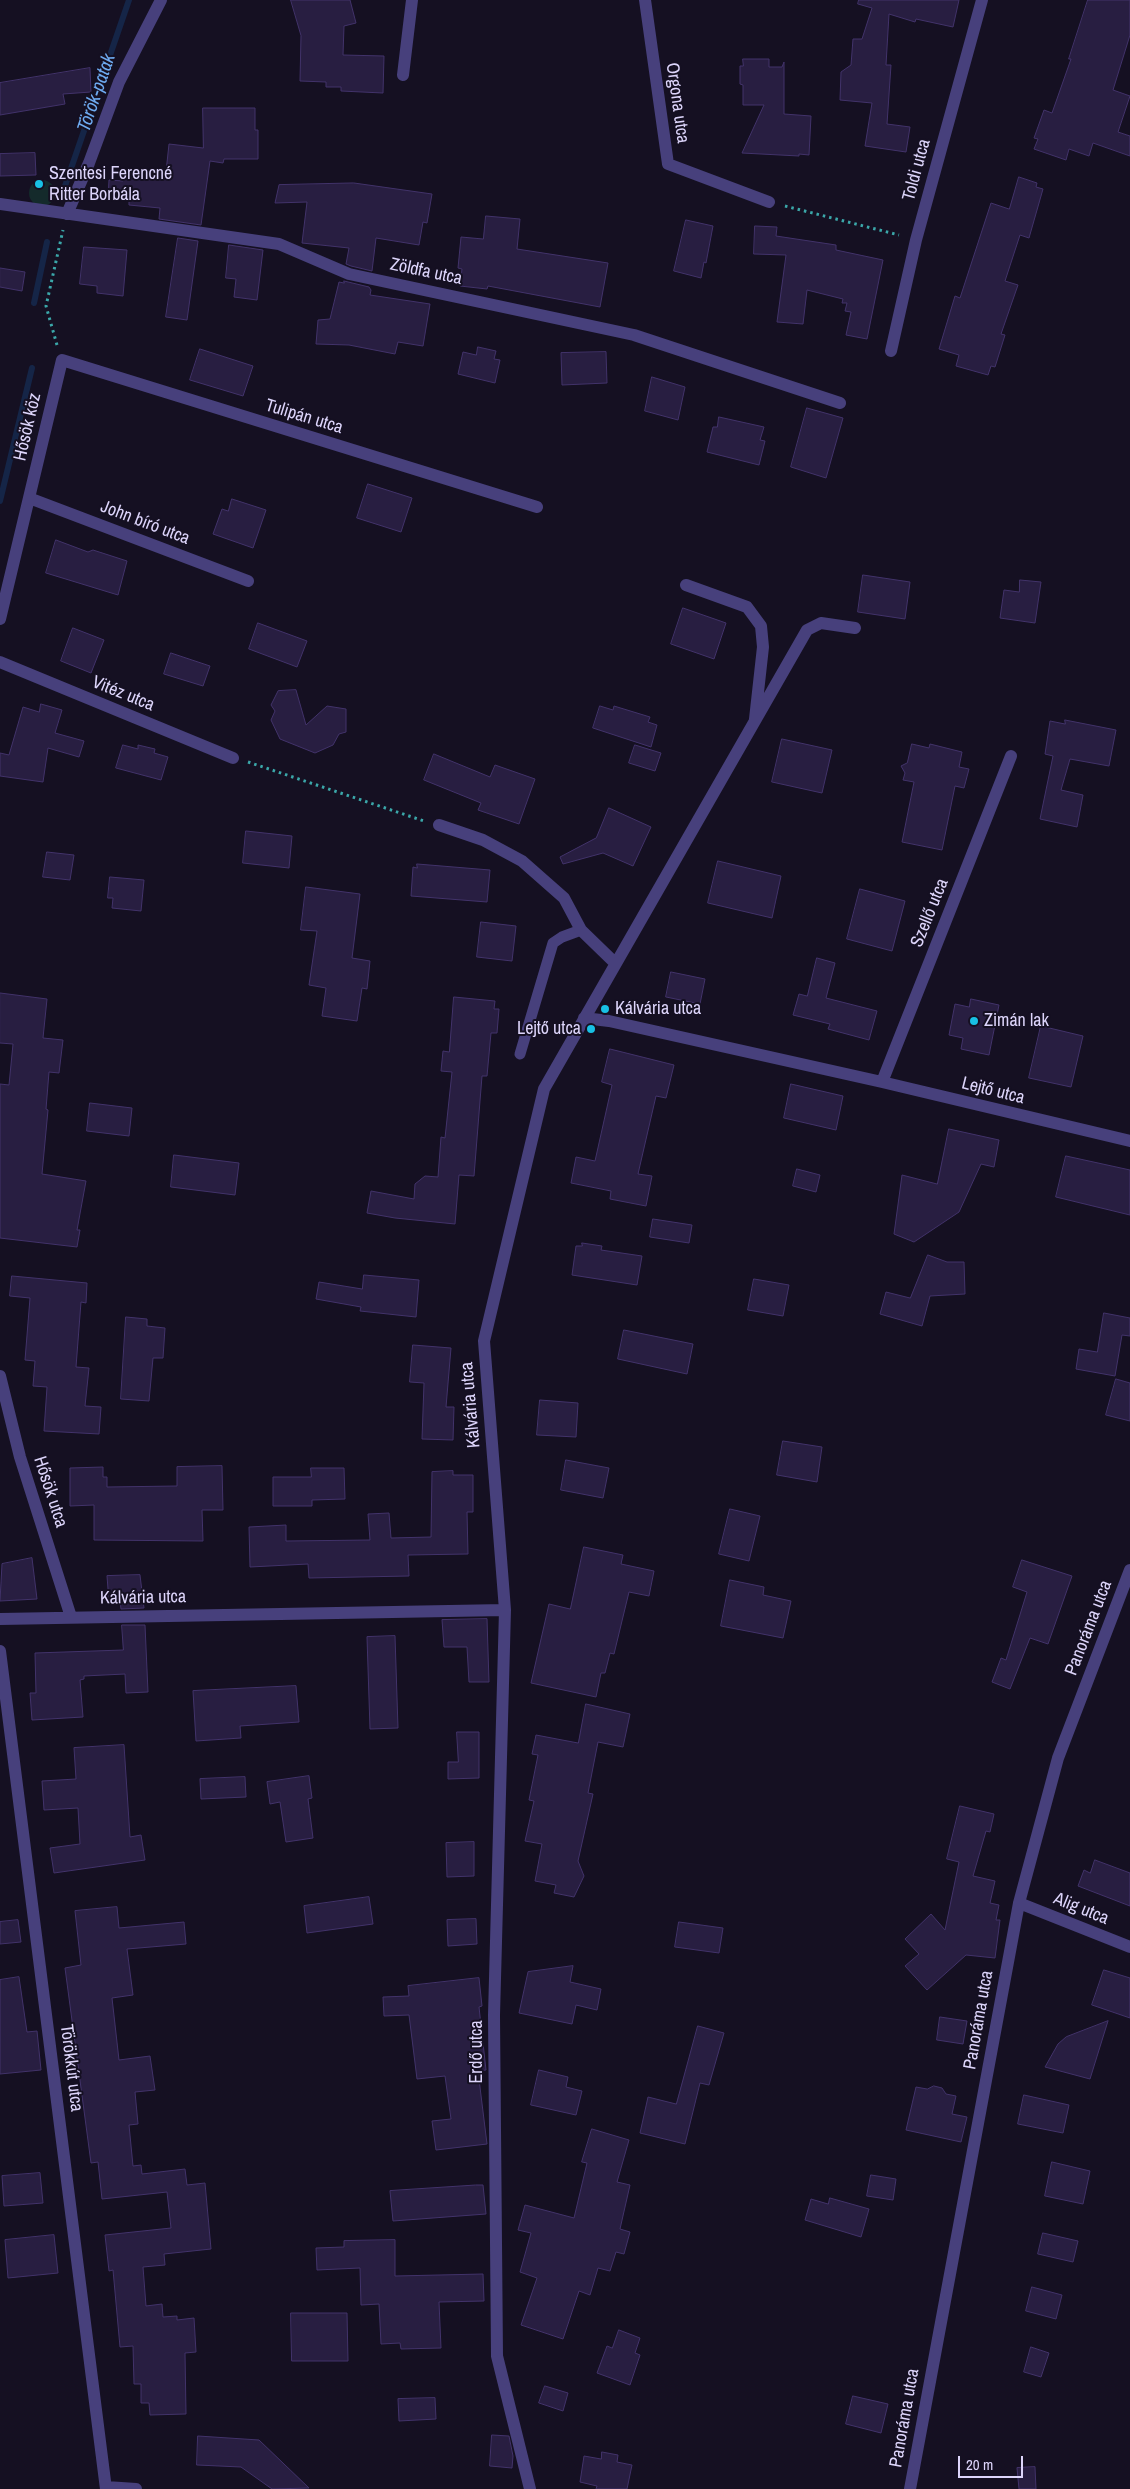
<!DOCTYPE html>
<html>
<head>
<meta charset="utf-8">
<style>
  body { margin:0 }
  #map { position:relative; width:1130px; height:2489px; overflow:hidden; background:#151022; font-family:"Archivo Narrow",sans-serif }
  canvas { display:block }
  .scale { position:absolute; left:958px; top:2456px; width:65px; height:22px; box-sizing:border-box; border:2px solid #ddd5fb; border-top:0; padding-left:6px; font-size:15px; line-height:18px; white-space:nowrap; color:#ddd5fb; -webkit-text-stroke:4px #151022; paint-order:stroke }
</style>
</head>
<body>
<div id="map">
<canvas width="1130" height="2489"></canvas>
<div class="scale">20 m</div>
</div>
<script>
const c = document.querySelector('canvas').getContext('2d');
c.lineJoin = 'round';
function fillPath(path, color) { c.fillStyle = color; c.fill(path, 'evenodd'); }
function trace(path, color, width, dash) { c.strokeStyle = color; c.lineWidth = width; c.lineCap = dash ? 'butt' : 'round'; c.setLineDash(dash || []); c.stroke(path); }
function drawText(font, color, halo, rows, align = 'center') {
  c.font = font + ' "Archivo Narrow",sans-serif'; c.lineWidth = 4; c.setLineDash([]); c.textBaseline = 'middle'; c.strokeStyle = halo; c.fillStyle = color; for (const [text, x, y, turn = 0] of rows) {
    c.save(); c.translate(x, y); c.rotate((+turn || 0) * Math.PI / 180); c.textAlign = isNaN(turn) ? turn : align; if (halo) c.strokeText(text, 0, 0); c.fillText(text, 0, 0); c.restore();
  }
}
fillPath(new Path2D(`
  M29 193a13 13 0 1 1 26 0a13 13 0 1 1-26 0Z`), '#142a2b');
trace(new Path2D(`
  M65 186 129 0
  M34 303 47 242
  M0 501 32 368`), '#152547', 6);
const building = new Path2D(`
  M291 0H350L356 23 344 26 343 55 384 56 383 93 341 91V87H326V82L300 81 301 36Z
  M859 0H959L953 27 916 19 915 22 889 14 886 65H891L887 124 910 127 906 152 865 146 872 103 840 100 841 72 851 65 853 39H862L872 8 858 4Z
  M1088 0H1130V35L1113 90 1130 96 1118 132 1130 136V156L1093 143 1089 156 1069 149 1066 160 1034 149 1038 139 1034 138 1044 110 1052 113 1071 59H1069Z
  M743 59H769V67H782L784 62V114L811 116 809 155 799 154V156L742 153 764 105H743V85L740 84V66H743Z
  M90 68 91 92 63 94 65 104 0 115V83Z
  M203 108H255V130H258V159H224L223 163 210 161 201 225 159 219 160 208 129 205V200L108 199 109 180 123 181 124 170 166 172 169 144 203 148Z
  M35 153 36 175 0 176V154Z
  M1019 177 1037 183 1036 187 1043 189 1029 238 1020 235 1005 281 1018 285 1001 334 1005 335 995 367 991 366 988 375 956 366 959 355 939 349 955 296 960 298 991 203 1009 209Z
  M354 183 432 194 427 223 423 222 419 245 376 238 372 271 351 266 346 264 349 248 302 243 307 202 275 203 279 185Z
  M486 216 520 219 517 249 608 263 600 307 488 286 487 289 460 286 462 269 458 268 461 237 483 239Z
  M686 220 713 226 706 263 704 262 701 278 674 271Z
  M755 226 777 227 776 236 836 245V250L883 260 867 339 846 335 851 312 845 311 847 303H842L843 299 807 290 803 324 777 322 786 255 754 254Z
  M178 238 198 241 187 320 166 317Z
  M229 245 263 250 257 300 234 297 236 279 226 278Z
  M84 247 127 250 123 296 97 293V286L80 284Z
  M0 268 25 272 22 291 0 287Z
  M344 281 369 287 371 290 370 295 430 304 423 346 398 342 395 354 349 345 316 344 318 320 330 319 339 282 344 283Z
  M478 347 496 351 494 359 500 360 495 383 458 374 463 352 476 355Z
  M200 349 253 366 243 396 190 380Z
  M606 352 607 383 562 385 561 353Z
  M652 377 685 387 678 420 645 411Z
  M807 408 843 418 826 478 791 467Z
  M719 417 764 427 760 440 765 441 759 465 707 452 713 427H717Z
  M368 484 412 498 401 532 357 518Z
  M232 499 266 510 253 548 213 534 222 509 228 511Z
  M56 540 88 552 93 550 127 561 118 595 46 573Z
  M863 575 910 582 905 619 858 612Z
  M1020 580 1041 582 1035 623 1000 618 1004 590 1019 592Z
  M683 608 726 623 714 659 671 644Z
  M258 623 307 641 297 667 249 649Z
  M73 628 104 640 91 673 61 661Z
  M171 653 210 666 203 686 164 674Z
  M296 690 306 725 327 706 346 709V732L339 734 333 745 315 753 280 739 271 720 275 711 271 705 278 691Z
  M41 704 62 710 55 733 84 741 79 757 48 748 43 782 0 776V753L9 755 23 707 39 712Z
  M600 706 613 710 614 706 650 717 648 722 657 725 651 747 593 728Z
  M1065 720 1116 730 1109 766 1070 759 1061 790 1083 795 1077 827 1040 819 1053 756 1045 754 1050 721 1065 724Z
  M782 739 832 750 822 793 772 782Z
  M912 744 929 748 930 744 962 752 959 767 969 769 964 788 955 786 942 850 902 842 914 782 903 780 905 773 901 766 907 763Z
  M123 745 138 749V745L155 749 154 753 168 757 161 780 116 768Z
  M635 745 661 753 655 771 629 763Z
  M434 754 490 777 495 765 535 779 519 824 478 810 481 803 424 780Z
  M609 808 651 827 633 866 603 853 563 864 560 857 596 838Z
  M246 831 292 836 289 868 243 863Z
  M47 852 74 855 70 880 43 877Z
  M718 861 781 876 772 918 708 903Z
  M417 864 490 870 487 902 411 896 413 867 417 868Z
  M110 877 144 880 141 911 112 908 113 898H108Z
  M306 887 360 894 352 958 370 961 367 989 362 988 357 1021 322 1016 326 988 309 985 317 931 301 930Z
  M860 889 905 901 892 951 847 939Z
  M481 922 516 926 512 961 477 957Z
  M817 958 835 963 826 998 877 1011 869 1040 828 1029 830 1024 793 1015 799 994 807 996Z
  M671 972 705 979 700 1004 666 997Z
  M0 993 47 999 43 1038 63 1040 59 1073 49 1072 46 1109 48 1110 42 1174 86 1181 77 1230H80L77 1247 0 1238V1084L9 1085 13 1044 0 1043Z
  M454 997 495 1001 494 1009H499L497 1033H491L487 1076H482L474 1176 459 1175 455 1224 395 1218 367 1213 371 1191 414 1199 415 1184 425 1176 438 1177 441 1137 445 1138 452 1072 441 1071 443 1051 449 1052Z
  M971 999 999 1005 989 1055 961 1049 963 1038 949 1035 955 1004 969 1007Z
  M1041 1026 1083 1036 1071 1087 1029 1078Z
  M610 1049 674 1065 666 1098 656 1096 638 1174 652 1176 646 1206 610 1199 611 1191 571 1183 576 1157 595 1161 612 1085 602 1082Z
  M791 1084 843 1096 836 1130 784 1118Z
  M90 1103 132 1108 129 1136 87 1131Z
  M949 1129 999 1140 994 1167 981 1164 959 1212 914 1242 894 1234 902 1175 937 1184Z
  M174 1155 239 1163 235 1195 171 1187Z
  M1066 1156 1130 1170V1215L1056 1197Z
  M797 1169 820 1175 816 1192 793 1186Z
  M653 1219 692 1225 689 1243 650 1237Z
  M582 1243 602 1246 601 1250 642 1256 637 1285 572 1275 576 1246H582Z
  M928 1255 947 1262H964L965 1294 930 1296 922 1326 880 1314 886 1292 910 1298Z
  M364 1275 419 1280 416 1317 360 1311 361 1307 316 1299 319 1282 362 1289Z
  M12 1276 87 1283 86 1303 81 1302 76 1367 89 1368 85 1406 101 1407 99 1434 44 1431 47 1387 33 1386 35 1361 25 1360 30 1298 10 1296Z
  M754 1279 789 1285 783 1316 748 1310Z
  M1104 1313 1130 1318V1336L1122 1335 1115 1376 1076 1369 1079 1349 1097 1352Z
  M126 1317 147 1319V1326L165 1328 163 1358H153L149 1401 121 1399Z
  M624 1330 693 1344 687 1374 618 1359Z
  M413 1345 451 1348 446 1407H454L453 1440 422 1439 424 1383 410 1382Z
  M1116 1379 1130 1383V1421L1106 1415Z
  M540 1400 578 1403 576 1437 537 1435Z
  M783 1441 822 1447 817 1482 777 1475Z
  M566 1460 609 1468 603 1498 561 1490Z
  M222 1466 223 1510H202L203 1541 94 1540V1505L70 1506V1468L103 1467V1477H107V1487L177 1486V1467Z
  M311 1468H344L345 1499 312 1500V1506H273V1477H311Z
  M453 1471V1475H473V1512H467L468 1554 408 1555 409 1576 309 1578 308 1564 250 1567 249 1527 286 1525V1541L370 1540 368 1514 389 1513 391 1538 431 1537 432 1472Z
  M730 1509 760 1516 749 1561 719 1554Z
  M584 1547 623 1555 621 1564 654 1571 649 1596 629 1592 614 1654 610 1653 605 1673H601L596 1697 531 1683 549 1604 570 1609Z
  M32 1558 37 1599 0 1601 2 1564Z
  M1022 1560 1072 1576 1048 1644 1030 1638 1010 1689 992 1682 1001 1658 1006 1660 1027 1592 1013 1587Z
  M140 1575 144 1608 121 1609 120 1601 109 1602 107 1576Z
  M730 1580 764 1587 763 1595 791 1601 783 1638 721 1626Z
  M487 1619 489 1682H469L467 1647H444L442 1620Z
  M122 1625H145L148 1692 126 1693 125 1674 84 1676V1679L80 1680 83 1717 32 1720 30 1693H36L35 1653 123 1650Z
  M395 1636 398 1728 370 1729 367 1637Z
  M296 1686 299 1722 240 1726 241 1738 196 1741 193 1691Z
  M586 1704 630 1714 623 1747 598 1742 588 1793 593 1794 578 1861 584 1876 574 1897 554 1893 556 1885 535 1881 542 1844 525 1841 534 1801 529 1800 538 1755 532 1754 536 1735 578 1743Z
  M457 1732H479V1778L448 1779V1762H458Z
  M124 1745 130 1837 141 1835 145 1860 54 1873 50 1848 80 1844 78 1808 44 1810 42 1781 76 1779 74 1748Z
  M309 1776 312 1798 308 1799 313 1838 286 1842 280 1802 270 1804 267 1782Z
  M245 1777 246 1797 201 1799 200 1779Z
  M960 1806 994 1814 990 1832 986 1831 973 1876 995 1881 990 1903 999 1905 996 1920H1000L995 1958 966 1955 927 1990 905 1966 919 1954 905 1939 931 1914 945 1930 959 1862 947 1859Z
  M474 1842V1876L447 1877 446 1843Z
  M1095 1860 1130 1873V1906L1078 1886 1084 1870 1090 1873Z
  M369 1897 373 1924 307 1933 304 1906Z
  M117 1907 119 1928 184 1922 186 1944 127 1949 133 1995 112 1998 119 2060 150 2056 155 2090 135 2092 138 2124 129 2125 133 2166 141 2165 142 2174 185 2169 187 2185 205 2183 211 2249 164 2254 165 2265 143 2267 146 2306 162 2304 163 2317 177 2316V2320L194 2318 196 2352 185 2353 186 2414 150 2415 149 2403H141V2384H134L133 2346 120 2347 113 2270 109 2271 105 2235 171 2228 167 2192 102 2199 98 2162 91 2163 65 1968 81 1965 75 1911Z
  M476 1919 477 1944 448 1946 447 1920Z
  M18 1920 21 1942 0 1944V1922Z
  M679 1922 723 1928 719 1953 675 1947Z
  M573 1966 570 1982 601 1989 597 2010 576 2005 572 2024 519 2013 528 1972Z
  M1104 1970 1130 1978V2018L1092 2005Z
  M19 1977 27 2032 37 2031 41 2070 0 2074V1980Z
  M479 1978 482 2006 479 2007 486 2070 478 2071 487 2144 436 2150 432 2121 451 2119 445 2076 417 2079 409 2015 384 2016 383 1997 409 1996 408 1986Z
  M940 2017 967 2021 963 2044 937 2040Z
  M1108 2021 1090 2079 1045 2067 1058 2044 1066 2037Z
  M698 2026 724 2033 709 2085 700 2083 685 2144 640 2133 648 2097 676 2104Z
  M539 2070 568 2077 566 2087 582 2091 576 2115 531 2105Z
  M934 2086 942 2088 946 2094 956 2096 952 2114 967 2117 961 2142 906 2130 916 2087 927 2089Z
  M1024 2095 1069 2105 1063 2133 1018 2124Z
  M592 2129 629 2140 617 2182 630 2185 620 2229 630 2232 624 2254 616 2252 610 2271 598 2268 590 2295 579 2291 563 2339 521 2325 537 2278 520 2272 531 2233 518 2230 525 2205 574 2218 587 2163 582 2162Z
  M1052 2162 1090 2171 1083 2204 1045 2196Z
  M40 2173 43 2203 4 2206 2 2176Z
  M871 2175 896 2179 893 2200 867 2196Z
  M476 2185H483L486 2214 393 2221 390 2191Z
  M830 2198 869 2209 861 2237 805 2220 811 2199 828 2204Z
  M1043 2233 1078 2241 1073 2262 1038 2254Z
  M54 2235 58 2273 8 2278 5 2240Z
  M395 2240V2276L483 2274 484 2301 439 2302 441 2348 401 2349 400 2343 381 2344 379 2304 361 2305 360 2268 317 2270 316 2248 344 2247V2241Z
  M1032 2287 1062 2295 1056 2319 1026 2311Z
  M291 2313H347L348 2361H292Z
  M619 2330 640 2338 635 2353 640 2355 630 2385 597 2373 607 2346 612 2348Z
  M1031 2347 1049 2353 1041 2377 1024 2372Z
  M545 2386 568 2393 563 2411 539 2403Z
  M853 2396 888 2404 881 2433 846 2424Z
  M435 2398 436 2419 399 2421 398 2399Z
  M492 2435 509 2436 513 2456 512 2468 490 2466Z
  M198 2436 259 2440 309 2488 272 2489 241 2467 197 2465Z
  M602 2452 618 2455 617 2462 632 2465 627 2489H596L597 2486 580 2482 584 2456 601 2459Z
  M1035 2467 1036 2489H1019L1017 2468Z`);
fillPath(building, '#281e41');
trace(building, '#42336a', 1);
trace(new Path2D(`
  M785 206 899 235
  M57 345 46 306 63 230
  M248 762 424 821`), '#3ba7a9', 3, [2.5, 4]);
trace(new Path2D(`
  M520 1054 553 943 562 937 581 930`), '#47407c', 11);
trace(new Path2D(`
  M645 0 668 164 769 202
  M403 75 412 0
  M0 204 279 244 349 274 634 335 840 403
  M67 214 89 163 119 82 161 0
  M891 351 916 240 982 0
  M29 498 248 581
  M686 585 747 607 761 626 763 647 755 719
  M0 619 62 360 537 507
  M0 662 233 758
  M439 825 483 840 522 861 564 898 581 930 615 963
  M584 1018 609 1021 882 1082 1130 1141
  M882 1082 1011 756
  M0 1376 20 1457 71 1617
  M0 1619 505 1610
  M0 1651 106 2489
  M1019 1903 1130 1947
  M106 2487 136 2489
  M530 2489 497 2356 494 2015 505 1610 484 1341 544 1089 807 630 821 623 855 628
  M910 2489 1019 1903 1058 1758 1130 1570`), '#47407c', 12);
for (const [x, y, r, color] of [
  [39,184,5,"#18c0e4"],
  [605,1009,5,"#18c0e4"],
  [974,1021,5,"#18c0e4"],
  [591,1029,5,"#18c0e4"]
]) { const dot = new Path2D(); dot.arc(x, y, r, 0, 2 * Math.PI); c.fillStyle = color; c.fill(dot); trace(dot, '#151022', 2); }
drawText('18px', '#ddd5fb', '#151022', [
  ["Orgona utca",677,103,82],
  ["Toldi utca",917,170,-75],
  ["Zöldfa utca",426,272,12],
  ["Tulipán utca",304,417,17],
  ["Hősök köz",28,427,-77],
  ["John bíró utca",145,523,21],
  ["Vitéz utca",123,694,22],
  ["Szellő utca",930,913,-68],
  ["Lejtő utca",993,1091,14],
  ["Kálvária utca",471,1405,-95],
  ["Hősök utca",50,1492,72],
  ["Kálvária utca",143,1598,-1],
  ["Panoráma utca",1089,1628,-69],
  ["Alig utca",1081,1909,22],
  ["Panoráma utca",979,2020,-80],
  ["Erdő utca",477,2052,-90],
  ["Törökkút utca",71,2068,83],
  ["Panoráma utca",905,2418,-80]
]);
drawText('18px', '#ddd5fb', '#151022', [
  ["Szentesi Ferencné",49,174],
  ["Ritter Borbála",49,195],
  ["Kálvária utca",615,1009],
  ["Zimán lak",984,1021],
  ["Lejtő utca",581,1029,"right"]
], 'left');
drawText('italic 19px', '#6eaaf0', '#151022', [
  ["Török-patak",97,93,-71]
]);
</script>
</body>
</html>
